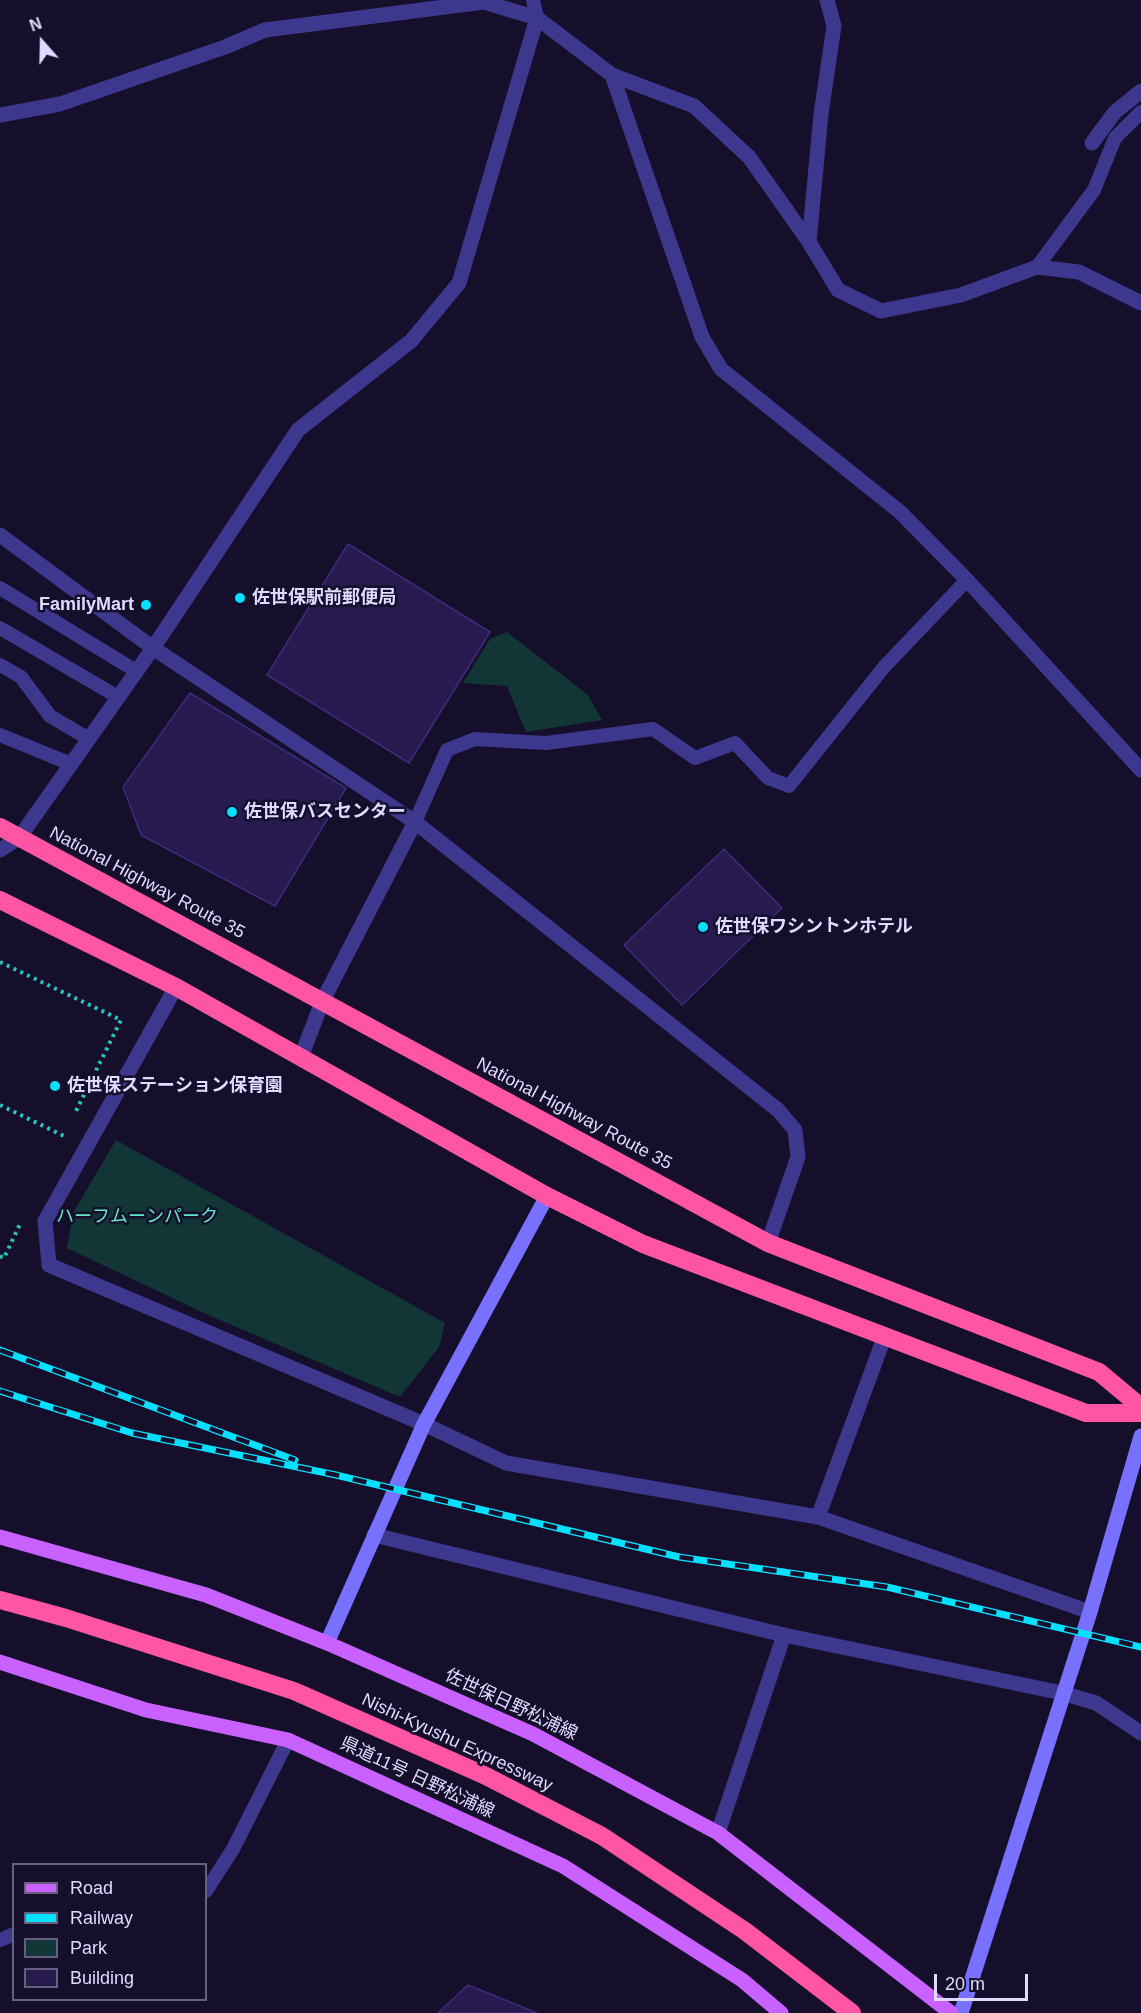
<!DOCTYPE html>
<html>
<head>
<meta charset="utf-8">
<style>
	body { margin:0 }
	#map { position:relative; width:1141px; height:2013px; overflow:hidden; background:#150f2c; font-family:Arial,sans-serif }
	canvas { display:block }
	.legend { position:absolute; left:12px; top:1863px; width:195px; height:138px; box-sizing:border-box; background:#150f2c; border:2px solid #666080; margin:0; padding:8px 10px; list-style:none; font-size:18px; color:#dfdaff }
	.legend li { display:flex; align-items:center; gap:12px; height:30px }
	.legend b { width:30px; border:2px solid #666080 }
	.north { position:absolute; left:12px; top:12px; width:60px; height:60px; -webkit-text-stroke:4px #150f2c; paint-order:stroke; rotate:340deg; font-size:16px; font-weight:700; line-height:24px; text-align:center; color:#dfdaff }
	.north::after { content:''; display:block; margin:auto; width:21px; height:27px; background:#dfdaff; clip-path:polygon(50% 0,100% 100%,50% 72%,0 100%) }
	.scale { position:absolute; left:934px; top:1974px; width:94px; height:27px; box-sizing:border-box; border:3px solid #dfdaff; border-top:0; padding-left:8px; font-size:18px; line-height:21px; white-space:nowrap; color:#dfdaff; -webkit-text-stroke:4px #150f2c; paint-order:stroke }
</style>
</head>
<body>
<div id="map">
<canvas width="1141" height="2013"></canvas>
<ul class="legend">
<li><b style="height:8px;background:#c861ff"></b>Road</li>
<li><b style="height:8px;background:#06e0ff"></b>Railway</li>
<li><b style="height:16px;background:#123636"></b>Park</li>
<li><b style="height:16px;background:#261a4e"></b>Building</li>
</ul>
<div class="north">N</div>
<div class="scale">20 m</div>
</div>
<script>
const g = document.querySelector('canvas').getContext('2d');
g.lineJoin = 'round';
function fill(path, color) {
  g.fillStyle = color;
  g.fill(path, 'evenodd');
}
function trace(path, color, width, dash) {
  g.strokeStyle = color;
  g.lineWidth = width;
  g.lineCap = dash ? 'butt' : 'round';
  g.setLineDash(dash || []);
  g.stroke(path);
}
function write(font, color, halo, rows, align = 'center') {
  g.font = font + ' Arial,"Noto Sans JP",sans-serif';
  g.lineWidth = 5;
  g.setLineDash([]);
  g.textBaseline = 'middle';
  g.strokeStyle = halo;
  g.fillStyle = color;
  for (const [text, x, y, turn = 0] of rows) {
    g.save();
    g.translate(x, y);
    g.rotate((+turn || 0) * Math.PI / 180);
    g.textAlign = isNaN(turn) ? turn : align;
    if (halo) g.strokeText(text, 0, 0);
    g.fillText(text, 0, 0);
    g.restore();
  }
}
fill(new Path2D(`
	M507 632 588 695 602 720 526 732 507 686 463 683 490 639Z
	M116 1140 445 1323 439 1347 400 1397 206 1314 67 1248 73 1213Z`), '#123636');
const building = new Path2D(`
	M348 544 490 632 409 763 267 675Z
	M190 693 346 788 275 906 141 835 123 787Z
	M724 849 782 908 682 1005 624 945Z
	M468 1985 537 2013H438Z`);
fill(building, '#261a4e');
trace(building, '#3d2b7b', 1.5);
trace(new Path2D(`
	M0 962 121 1020 75 1113
	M0 1105 64 1136
	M0 1256 4 1258 20 1224`), '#29c4bf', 4, [3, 4.5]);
trace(new Path2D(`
	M533 0 537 18
	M1037 267 1094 190 1115 138 1141 112
	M0 588 136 671
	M0 628 118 697
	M0 665 21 677 50 716 89 739
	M0 735 71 764
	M415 822 447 750 475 739 546 743 653 729 695 758 735 743 768 778 789 786 884 667 967 580
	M206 1891 233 1849 288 1740
	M0 1940 14 1934`), '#3d388d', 14);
trace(new Path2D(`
	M612 75 702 337 721 369 900 512 967 580 1141 770
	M0 115 60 104 225 47 265 30 484 2 537 18 612 75 694 106 749 157 809 242 838 290 881 311 961 295 1037 267 1079 272 1141 303
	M1092 143 1115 112 1141 91
	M809 242 821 114 834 26 827 0
	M0 535 153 648 415 822 778 1110 795 1130 798 1157 768 1243
	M0 850 19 838 153 648 298 430 411 341 459 283 537 18
	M176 987 45 1221 49 1265 424 1424 506 1463 818 1517 884 1338
	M301 1057 322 1002 415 822
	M818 1517 1090 1612
	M374 1535 784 1635 1062 1693 1096 1703 1141 1733
	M718 1833 784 1635`), '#3d388d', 15);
trace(new Path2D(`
	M327 1643 424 1424 547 1196
	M961 2013 1090 1612 1141 1436`), '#7871ff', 15);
trace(new Path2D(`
	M0 1537 206 1595 327 1643 533 1734 718 1833 951 2013
	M0 1662 146 1710 288 1740 563 1866 742 1980 781 2013`), '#c861ff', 15);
trace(new Path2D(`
	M0 827 768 1243 1099 1372 1141 1407
	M0 900 176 987 547 1196 643 1244 1086 1413H1141
	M0 1600 66 1618 294 1691 486 1776 602 1836 745 1931 852 2013`), '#ff55a2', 18);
const rail = new Path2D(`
	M0 1350 295 1460
	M0 1391 132 1433 336 1475 679 1557 887 1587 1141 1647`);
trace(rail, '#06e0ff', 7);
trace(rail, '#150f2c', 4.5, [14]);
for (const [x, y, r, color] of [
	[240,598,6,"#06e0ff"],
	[146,605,6,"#06e0ff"],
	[232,812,6,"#06e0ff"],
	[703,927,6,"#06e0ff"],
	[55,1086,6,"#06e0ff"]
]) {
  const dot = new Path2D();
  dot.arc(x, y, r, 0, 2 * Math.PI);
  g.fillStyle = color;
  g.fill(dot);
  trace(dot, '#150f2c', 2);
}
write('bold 18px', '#dfdaff', '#150f2c', [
	["佐世保駅前郵便局",252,598],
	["FamilyMart",134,605,"right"],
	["佐世保バスセンター",244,812],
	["佐世保ワシントンホテル",715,927],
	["佐世保ステーション保育園",67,1086]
], 'left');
write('18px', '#dfdaff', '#150f2c', [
	["National Highway Route 35",147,883,28],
	["National Highway Route 35",574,1114,28],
	["佐世保日野松浦線",511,1705,25],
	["Nishi-Kyushu Expressway",457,1743,25],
	["県道11号 日野松浦線",417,1778,25]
]);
write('18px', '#5ee8c9', '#150f2c', [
	["ハーフムーンパーク",137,1217]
]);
</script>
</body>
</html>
